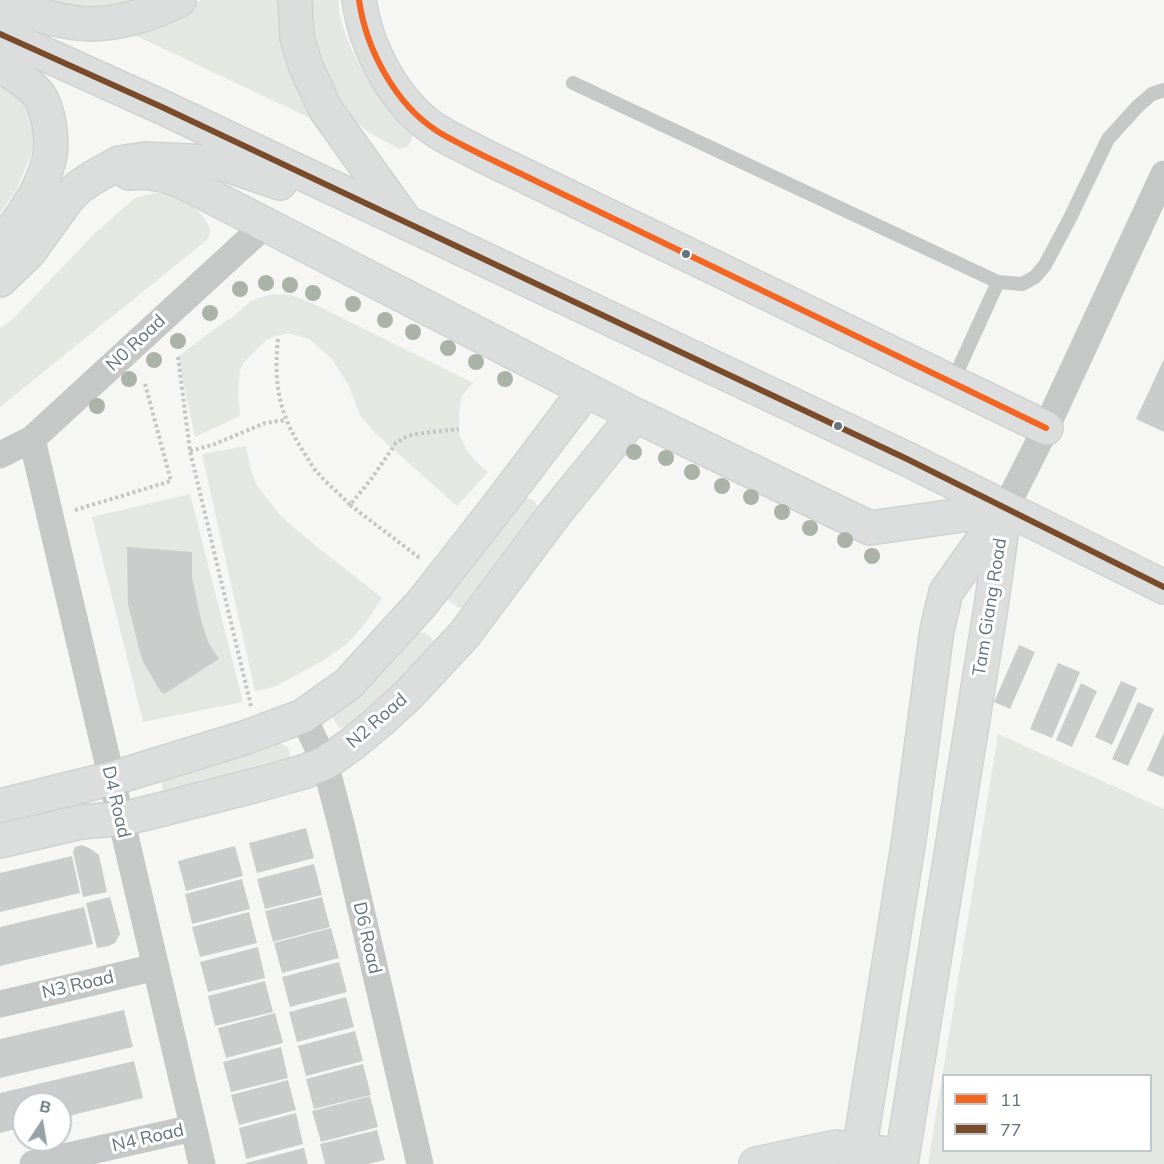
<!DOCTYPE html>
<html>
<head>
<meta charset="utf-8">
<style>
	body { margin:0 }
	#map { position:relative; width:1164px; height:1164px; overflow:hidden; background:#f6f6f5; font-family:Mulish,sans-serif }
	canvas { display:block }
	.legend { position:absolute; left:942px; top:1074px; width:210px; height:78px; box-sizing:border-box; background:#fff; border:2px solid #c1c8cb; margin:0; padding:8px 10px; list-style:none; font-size:18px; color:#64757d }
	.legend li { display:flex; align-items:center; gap:12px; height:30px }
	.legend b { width:30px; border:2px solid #c1c8cb }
	.north { position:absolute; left:12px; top:1092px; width:60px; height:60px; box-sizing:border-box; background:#fff; border:2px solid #c1c8cb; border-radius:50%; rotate:12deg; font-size:16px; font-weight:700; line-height:24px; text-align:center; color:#64757d }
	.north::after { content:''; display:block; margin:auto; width:21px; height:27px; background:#97a2a7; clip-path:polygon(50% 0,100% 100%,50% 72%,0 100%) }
</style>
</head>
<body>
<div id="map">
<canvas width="1164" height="1164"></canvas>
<ul class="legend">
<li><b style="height:8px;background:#f26522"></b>11</li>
<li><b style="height:8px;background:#7a4b2a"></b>77</li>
</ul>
<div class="north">B</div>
</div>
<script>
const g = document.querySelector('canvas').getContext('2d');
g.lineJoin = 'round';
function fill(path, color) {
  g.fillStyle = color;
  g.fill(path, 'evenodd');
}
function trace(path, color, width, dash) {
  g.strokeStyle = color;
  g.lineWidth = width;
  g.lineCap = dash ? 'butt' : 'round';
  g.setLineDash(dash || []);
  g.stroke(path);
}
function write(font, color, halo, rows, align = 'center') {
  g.font = font + ' Mulish,sans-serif';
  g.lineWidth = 6;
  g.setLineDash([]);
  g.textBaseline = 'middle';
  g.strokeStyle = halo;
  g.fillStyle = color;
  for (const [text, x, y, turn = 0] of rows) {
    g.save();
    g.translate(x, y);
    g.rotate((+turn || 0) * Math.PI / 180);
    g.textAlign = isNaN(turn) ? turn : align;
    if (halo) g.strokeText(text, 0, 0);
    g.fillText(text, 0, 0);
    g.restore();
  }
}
fill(new Path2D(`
	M35 0H143L101 11Z
	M201 0H286L315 118 312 119 126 31 182 11Z
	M310 0H338C341 46 379 104 413 135L411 141 407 147 399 149 368 132 342 109 314 49Z
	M0 75 23 94 31 120 35 141 31 155 16 190 0 214Z
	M157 193C181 197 202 207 211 231L207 240 0 407V328L12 320 94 234 135 198 145 195Z
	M273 294 291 295 314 304 473 383 462 396 459 411V434L466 449 474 460 488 472 457 506 374 432 360 415 348 384 332 359 309 339 288 333 267 339 248 358 243 364 240 370 238 396 240 416 195 437 178 357 205 336 235 315 252 300Z
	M246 446 250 466 256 484 280 515 300 533 382 598 366 622 347 644 321 662 274 687 255 691 202 454Z
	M190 494 243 702 143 722 92 517Z
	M523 498C534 497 541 506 537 516L467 602 463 607 459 608 447 599 448 594Z
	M417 632C426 632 430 635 434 642L433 647 397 687 346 728 339 727 331 715Z
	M998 734 1164 809V1164H928ZM944 1076H1150V1150H944Z
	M276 743 282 744 288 748 290 755 289 758 285 761 167 794 163 792 161 780Z`), '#e5e7e3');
fill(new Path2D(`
	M1164 359V432L1136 419Z
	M127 547 192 552V577L201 620 208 642 219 659 164 694 161 692 143 662 139 649 128 604Z
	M1019 645 1035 652 1010 709 994 702Z
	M1058 663 1080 672 1052 738 1030 729Z
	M1121 681 1137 688 1112 745 1095 737Z
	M1081 683 1097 691 1072 747 1056 740Z
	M1138 702 1154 709 1128 766 1112 759Z
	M1164 732V774L1163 777 1147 770Z
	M306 828 314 858 257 873 249 843Z
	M82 845 91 849 99 855 107 892 83 897 73 852 75 847Z
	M235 846 243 876 186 891 178 861Z
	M72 856 80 893 0 912V873Z
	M314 864 322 895 265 909 257 879Z
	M242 879 250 909 192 924 185 894Z
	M110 897 120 934 115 943 109 946 97 948 86 903Z
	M322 897 330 927 273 942 265 911Z
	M84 907 93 944 0 966V927Z
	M249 912 257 943 200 957 192 927Z
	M331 928 339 958 282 973 274 943Z
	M258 947 265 978 208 992 200 962Z
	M339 962 347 992 290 1007 282 977Z
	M265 981 273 1012 215 1026 208 996Z
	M346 997 354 1027 297 1042 289 1012Z
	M124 1010 133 1047 0 1078V1039Z
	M275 1013 283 1043 226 1058 218 1028Z
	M355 1031 363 1061 306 1076 298 1046Z
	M281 1047 288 1078 231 1092 223 1062Z
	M134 1061 143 1098 60 1118V1104H24V1127L0 1133V1093Z
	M363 1064 371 1095 314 1109 306 1079Z
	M288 1080 296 1110 239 1125 231 1095Z
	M370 1096 378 1127 321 1142 312 1111Z
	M296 1113 303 1144 246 1159 239 1128Z
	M377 1130 385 1160 368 1164H325L320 1144Z
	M304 1148 308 1164H246V1163Z`), '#cbcdcd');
const secondary = new Path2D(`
	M359 0C366 49 395 104 437 131 451 140 467 147 482 155L1046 428
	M129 173C149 171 167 174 185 183L635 415 870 528 1005 509
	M0 806 117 777 244 738 303 716 348 684 422 603 495 510 586 390
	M0 841 81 822 126 818 159 810 264 783 303 772 325 763 352 744 381 720 409 694 464 635 556 512 635 415
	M756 1164 836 1147 882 1153
	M857 1164 909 839 937 630 946 592 1005 509
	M901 1164 991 607 1004 514`);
const highway = new Path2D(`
	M295 0 297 38 306 67 326 110 406 222
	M0 4C29 12 60 23 90 24 121 24 153 13 179 0
	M0 34 164 108 907 459 1164 587
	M0 65C12 73 27 81 37 93 44 101 47 113 49 123 51 135 52 149 49 160 42 190 19 222 0 245
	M0 280 29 252 68 198 79 187 94 177 119 163 145 159 211 162 227 165 280 183`);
trace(secondary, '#d1d3d3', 36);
trace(highway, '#d1d2d2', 36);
trace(new Path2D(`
	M278 339C273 386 280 418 307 457 310 462 313 468 317 472 327 484 340 494 350 505L372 478 396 443 407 436 423 433 459 429
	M178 357 190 451 251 706
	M190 451 215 444 265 423 285 420
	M350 505 421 559
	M75 510 171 481 145 384`), '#c4c6c6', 4, [3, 3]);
trace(new Path2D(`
	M573 83 998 282 952 383
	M998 282 1022 284 1035 277 1045 265 1069 220 1108 139 1138 106 1152 94 1164 90`), '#c6c8c8', 14);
trace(new Path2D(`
	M32 439 202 1164
	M0 455 32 439 266 224
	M1005 509 1046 428 1164 174
	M303 716 325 763 342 828 420 1164
	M0 1004 156 967
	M33 1164 193 1128`), '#c6c8c8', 27);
trace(secondary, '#dcdddd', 33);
trace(highway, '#dcdddd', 33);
trace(new Path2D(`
	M359 0C366 49 395 104 437 131 451 140 467 147 482 155L1046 428`), '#f26522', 6);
trace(new Path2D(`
	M0 34 164 108 907 459 1164 587`), '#7a4b2a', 6);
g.fillStyle = '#abb2a7';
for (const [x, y] of [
	[266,283],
	[290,285],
	[240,289],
	[313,293],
	[353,304],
	[210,313],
	[385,320],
	[413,332],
	[178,341],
	[448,348],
	[154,360],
	[476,362],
	[129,379],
	[505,379],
	[97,406],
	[634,452],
	[666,458],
	[692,472],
	[722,486],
	[751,497],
	[782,512],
	[810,528],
	[845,540],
	[872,556]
]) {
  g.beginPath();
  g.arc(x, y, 8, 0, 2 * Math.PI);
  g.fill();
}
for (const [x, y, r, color] of [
	[686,254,5,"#64757d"],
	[838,426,5,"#64757d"]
]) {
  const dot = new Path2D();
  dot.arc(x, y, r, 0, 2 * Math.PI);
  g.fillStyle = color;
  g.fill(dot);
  trace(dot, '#fff', 2);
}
write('18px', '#64757d', '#fff', [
	["N0 Road",136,343,-43],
	["Tam Giang Road",990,607,-81],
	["N2 Road",377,721,-41],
	["D4 Road",116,802,77],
	["D6 Road",367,938,77],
	["N3 Road",78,985,-13],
	["N4 Road",148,1138,-13]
]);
</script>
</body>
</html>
